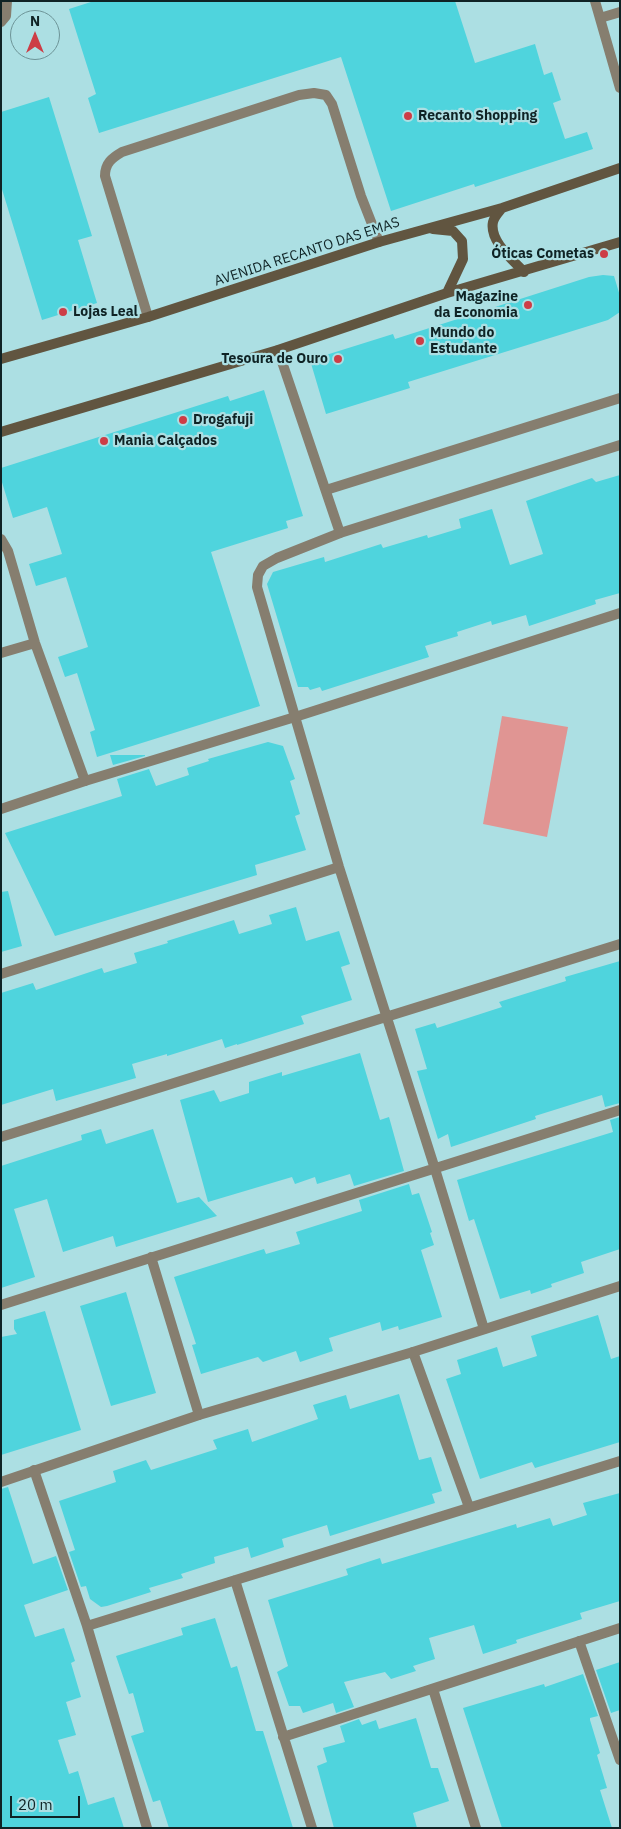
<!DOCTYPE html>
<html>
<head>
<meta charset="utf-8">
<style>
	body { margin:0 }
	#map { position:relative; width:621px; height:1829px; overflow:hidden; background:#acdfe3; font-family:"IBM Plex Sans",sans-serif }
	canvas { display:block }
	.frame { position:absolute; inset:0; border:2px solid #0f2325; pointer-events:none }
	.north { position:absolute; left:10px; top:10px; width:50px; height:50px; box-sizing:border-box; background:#acdfe3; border:1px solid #6d9497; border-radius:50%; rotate:0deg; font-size:14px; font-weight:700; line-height:20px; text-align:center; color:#0f2325 }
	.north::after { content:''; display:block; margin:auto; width:18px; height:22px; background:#cd3d46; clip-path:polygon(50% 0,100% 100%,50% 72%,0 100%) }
	.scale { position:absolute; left:10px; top:1796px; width:70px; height:22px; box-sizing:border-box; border:2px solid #0f2325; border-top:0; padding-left:6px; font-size:15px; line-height:18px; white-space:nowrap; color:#0f2325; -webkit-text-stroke:4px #acdfe3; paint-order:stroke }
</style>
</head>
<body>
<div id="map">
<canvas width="621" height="1829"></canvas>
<div class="frame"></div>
<div class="north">N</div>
<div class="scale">20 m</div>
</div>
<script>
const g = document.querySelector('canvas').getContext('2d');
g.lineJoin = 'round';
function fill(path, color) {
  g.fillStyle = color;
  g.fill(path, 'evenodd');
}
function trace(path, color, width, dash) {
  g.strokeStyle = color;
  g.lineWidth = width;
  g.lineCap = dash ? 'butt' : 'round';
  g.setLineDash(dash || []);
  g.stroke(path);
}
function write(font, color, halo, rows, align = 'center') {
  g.font = font + ' "IBM Plex Sans",sans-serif';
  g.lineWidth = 4.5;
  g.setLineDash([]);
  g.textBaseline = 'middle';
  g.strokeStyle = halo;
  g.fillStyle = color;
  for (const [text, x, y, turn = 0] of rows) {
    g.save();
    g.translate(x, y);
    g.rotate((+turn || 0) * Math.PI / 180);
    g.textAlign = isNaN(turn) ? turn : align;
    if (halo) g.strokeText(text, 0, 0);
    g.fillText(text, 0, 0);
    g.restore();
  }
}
fill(new Path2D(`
	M502 716 568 727 547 837 483 824Z`), '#e09593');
fill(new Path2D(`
	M94 1H455L475 63 535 44 544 75 552 72 561 100 553 103 565 139 587 132 593 149 475 187 474 184 391 211 341 57 99 133 88 98 96 94 69 9Z
	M49 97 92 236 78 240 97 303 42 320 1 186V112Z
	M603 275 614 276 620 296V312L608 320 408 382 410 388 326 414 310 360 393 334 395 339 589 277Z
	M264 390 303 516 286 521 288 528 211 552 260 706 97 757 90 732 95 730 77 673 65 677 58 657 88 647 66 577 36 586 29 564 62 554 47 507 13 518 1 479V468L228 396 230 401Z
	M620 475V593L595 600 596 604 529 626 526 615 492 625 491 621 457 632 458 636 425 646 429 657 322 691 320 687 310 690 308 687H298L267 584 273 572 324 557 325 562 381 544 383 548 427 535 428 538 461 528 459 519 492 509 510 565 543 554 526 501 592 478 596 482Z
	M268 742 283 746 288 760 295 779 290 781 300 814 295 816 306 850 255 865 257 875 55 936 5 833 122 796 117 779 149 769 156 786 189 775 187 768 209 761 208 759Z
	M110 755H145V756L113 765Z
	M8 891 22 946 1 952V892Z
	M296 907 306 941 339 931 350 964 341 967 352 1000 301 1016 304 1024 237 1045V1044L225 1048 222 1039 167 1056V1054L132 1064 136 1078 56 1101 53 1089 1 1105V993L33 983 36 990 102 968 104 973 137 963 134 953 168 943 167 941 234 920 239 934 272 924 269 915Z
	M620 961V1103L605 1107 602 1095 535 1116 536 1119 451 1147 448 1134 438 1139 417 1071 427 1069 415 1029 435 1023 437 1028 468 1018 502 1007 499 1002 566 981 565 977Z
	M360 1053 380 1120 389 1117 404 1171 354 1186 350 1174 317 1184 315 1177 295 1184 292 1177 208 1202 180 1100 214 1090 220 1102 249 1093V1082L282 1072V1076Z
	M620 1117V1249L581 1262 584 1273 551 1284 552 1287 531 1294 530 1290 500 1299 474 1219 469 1221 457 1180 613 1132 610 1120Z
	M101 1129 106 1144 153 1129 177 1203 199 1197 217 1216 116 1247 113 1236 63 1252 47 1199 14 1209 35 1277 1 1288V1166L82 1140 81 1135Z
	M409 1184 412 1195 419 1193 432 1232 430 1233 434 1245 421 1250 442 1317 399 1330 398 1326 382 1331 380 1322 329 1338 333 1351 300 1362 296 1351 263 1362 258 1357 201 1374 192 1345 196 1344 174 1277 264 1249 266 1254 300 1244 296 1232 362 1211 359 1200Z
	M126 1292 156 1393 111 1406 80 1306Z
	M45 1311 81 1430 1 1455V1337L17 1334 14 1329V1320Z
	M598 1315 611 1359 620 1356V1442L535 1468 532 1462 480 1479 446 1379 461 1374 457 1360 497 1347 503 1367 537 1356 531 1336Z
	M399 1394 419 1460 431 1457 442 1491 432 1494 435 1503 330 1536 327 1525 282 1539 284 1547 251 1558 248 1547 214 1557 215 1563 181 1574 183 1578 149 1588 151 1592 107 1606 101 1607 90 1599 86 1586 81 1587 69 1552 75 1550 59 1501 116 1482 113 1471 146 1460 151 1470 217 1449 213 1440 248 1429 252 1442 318 1419 313 1405 346 1395 350 1409Z
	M8 1487 33 1564 56 1556 68 1590 24 1605 35 1637 64 1628 75 1661 71 1663 81 1697 66 1702 76 1735 58 1740 69 1774 78 1771 88 1805 114 1797 124 1828H1V1489Z
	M620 1493V1601L580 1613 582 1619 516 1640 517 1643 483 1654 474 1625 429 1638 435 1659 413 1666 416 1671 391 1679 385 1672 344 1682 354 1707 336 1713 333 1703 303 1713 300 1706H289L277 1672 288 1666 268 1600 348 1575 346 1569 380 1558 382 1564 516 1524 517 1528 550 1518 553 1526 587 1515 583 1503Z
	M215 1618 231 1668 237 1666 256 1731H263L293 1828H169L160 1800 153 1802 131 1736 144 1732 133 1693 129 1694 116 1656 183 1635 181 1628Z
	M620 1662V1710L611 1713 596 1670Z
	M583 1674 598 1716 590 1718V1720L600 1753 597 1755 607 1788 600 1790 612 1828H502L463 1708 544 1684 545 1687Z
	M416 1718 431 1768H438L449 1801 413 1813 417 1828H334L317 1766 327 1762 323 1748 345 1742 340 1726 359 1719 362 1725 376 1720 379 1729Z`), '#4fd4dd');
trace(new Path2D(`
	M148 317 105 176C105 163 112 158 122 152L299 95 314 93 326 95 332 104 361 196 379 242
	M278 350 340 533
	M326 490 620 398
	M1 539 8 551 35 643 85 781
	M1 653 35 643`), '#867e6f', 10);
trace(new Path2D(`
	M595 1 620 88
	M600 18 620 12
	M1 22 6 16 7 1
	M1 809 85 781 295 717 620 613
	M1 974 339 867
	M1 1137 620 944
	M151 1257 199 1415
	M1 1305 620 1110
	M484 1329 435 1169 339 867 257 587 258 575 263 566 277 558 340 533 620 445
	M413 1352 469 1507
	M34 1470 87 1626 147 1828
	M235 1580 312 1828
	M87 1626 620 1461
	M579 1641 620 1760
	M433 1689 476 1828
	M283 1737 620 1628`), '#867e6f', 10);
trace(new Path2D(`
	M1 1482 199 1415 413 1352 620 1286`), '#867e6f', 10);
trace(new Path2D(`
	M502 208C499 212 494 217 493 222 489 241 513 260 524 272
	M433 229 453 231 462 241 463 259 447 293
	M1 359 148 317 379 242 502 208 620 168
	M1 432 278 350 447 293 620 242`), '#615540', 10);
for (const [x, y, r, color] of [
	[408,116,5,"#cd3d46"],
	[604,254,5,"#cd3d46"],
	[528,305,5,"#cd3d46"],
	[63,312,5,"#cd3d46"],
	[420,341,5,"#cd3d46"],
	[338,359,5,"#cd3d46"],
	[183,420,5,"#cd3d46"],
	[104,441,5,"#cd3d46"]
]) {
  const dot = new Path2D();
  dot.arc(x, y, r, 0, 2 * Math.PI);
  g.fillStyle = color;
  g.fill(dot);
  trace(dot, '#acdfe3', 2);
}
write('bold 14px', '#0f2325', '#acdfe3', [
	["Recanto Shopping",418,116],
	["Óticas Cometas",594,254,"right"],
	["Magazine",518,297,"right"],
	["da Economia",518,313,"right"],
	["Lojas Leal",73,312],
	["Mundo do",430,333],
	["Estudante",430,349],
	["Tesoura de Ouro",328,359,"right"],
	["Drogafuji",193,420],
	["Mania Calçados",114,441]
], 'left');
write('14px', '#0f2325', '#acdfe3', [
	["AVENIDA RECANTO DAS EMAS",307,252,-18]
]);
</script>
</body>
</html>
